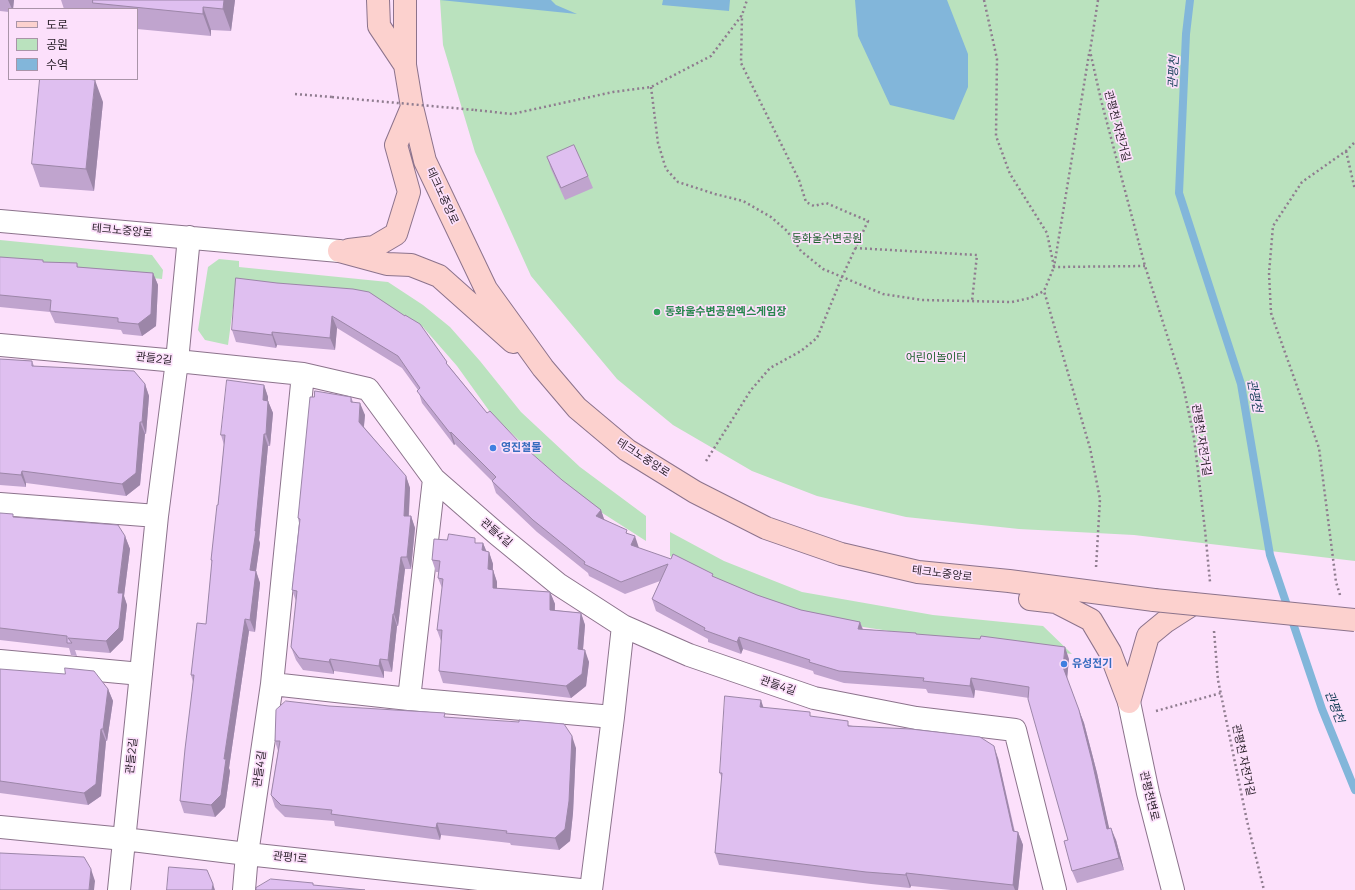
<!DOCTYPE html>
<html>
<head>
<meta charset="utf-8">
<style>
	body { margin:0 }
	#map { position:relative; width:1355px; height:890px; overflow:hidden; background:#fce0fb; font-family:Manrope,"Noto Sans KR",sans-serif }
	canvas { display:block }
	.legend { position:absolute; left:8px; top:8px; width:130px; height:72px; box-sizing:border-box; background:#fce0fb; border:1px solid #a994a8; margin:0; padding:5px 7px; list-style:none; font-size:12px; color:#2c222c }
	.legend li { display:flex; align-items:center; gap:8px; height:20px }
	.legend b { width:20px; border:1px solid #a994a8 }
</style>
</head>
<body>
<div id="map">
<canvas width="1355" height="890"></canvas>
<ul class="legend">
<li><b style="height:5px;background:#fcd1ce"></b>도로</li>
<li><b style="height:11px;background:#bae2be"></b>공원</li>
<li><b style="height:11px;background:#82b6da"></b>수역</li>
</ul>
</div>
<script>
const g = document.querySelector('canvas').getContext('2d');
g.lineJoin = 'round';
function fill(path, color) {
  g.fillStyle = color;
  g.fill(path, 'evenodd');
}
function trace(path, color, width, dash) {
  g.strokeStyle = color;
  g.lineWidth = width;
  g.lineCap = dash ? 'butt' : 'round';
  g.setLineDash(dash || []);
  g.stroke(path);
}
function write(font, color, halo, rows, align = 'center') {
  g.font = font + ' Manrope,"Noto Sans KR",sans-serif';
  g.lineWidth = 3.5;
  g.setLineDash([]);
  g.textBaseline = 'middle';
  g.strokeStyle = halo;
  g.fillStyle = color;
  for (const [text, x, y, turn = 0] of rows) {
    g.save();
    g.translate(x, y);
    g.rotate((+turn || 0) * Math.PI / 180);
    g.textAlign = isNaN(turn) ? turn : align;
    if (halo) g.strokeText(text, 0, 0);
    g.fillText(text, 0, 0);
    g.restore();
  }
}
fill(new Path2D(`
	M440 0H1355V561L1134 535 1019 529 906 517 817 496 752 471 673 425 617 379 531 276 475 152 443 45Z
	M0 240 152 255 163 270 162 279 0 262Z
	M219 259 239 261V267L388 282 423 305 450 327 480 361 521 412 580 467 646 516V541L593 507 534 455 490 412 457 366 423 327 375 300 236 285 228 345 205 340 198 330 208 267Z
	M670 532 724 561 802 592 933 615 1043 626 1072 654 915 635 812 619 750 596 670 556Z`), '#bae2be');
fill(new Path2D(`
	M440 0H551L556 5 577 14Z
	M663 0H730L729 11 662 5Z
	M855 0H947L968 54V87L954 120 890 105 858 36Z`), '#82b6da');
trace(new Path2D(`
	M1190 0 1186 34 1179 193 1241 384 1270 555 1322 709 1355 790`), '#82b6da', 8);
const minor = new Path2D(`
	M0 221 339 251
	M0 345 177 361 303 374 368 389 434 479 497 534 558 584 623 626 689 655 814 698 916 718 1015 730 1055 890
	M0 504 157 516
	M0 661 141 674
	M272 684 409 699 613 717
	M409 699 434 479
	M1129 702 1148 793 1173 890
	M0 827 124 839 247 854 580 890
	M119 890 157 516 177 361 189 237
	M244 890 247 854 272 684 303 374
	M591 890 613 717 623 626`);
const secondary = new Path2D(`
	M378 0 379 26 405 65
	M405 0V65L412 107 425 161 486 289 543 368 577 408 627 450 695 492 766 528 841 554 918 572 1009 581 1154 600
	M349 250 374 247 396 234 409 192 396 145 412 107
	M339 251 387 264 411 265 439 276 513 342
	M1030 599 1056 602 1091 620 1110 652 1129 702
	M1129 702 1148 636 1165 622 1193 604`);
trace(minor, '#8c738c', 24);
trace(secondary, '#8c738c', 24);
trace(new Path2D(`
	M984 0 997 59 996 136 1010 174 1047 233 1054 267 1044 291 1090 448 1100 499 1096 568
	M1098 0 1090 51 1101 100 1145 266 1183 385 1194 438 1205 530 1210 582
	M1089 54 1054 267 1145 266
	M651 87 658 143 666 169 678 182 715 194 743 201 771 217 787 231 801 251 823 269 883 294 922 300 1012 302 1030 298 1044 291
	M295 94 332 97
	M475 110 512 114 613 92 651 87 711 56 742 15 747 0
	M1346 151 1355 190
	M855 248 977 255 972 301
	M706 461 751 390 770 368 801 351 817 338 842 277 868 221 826 203 814 206 806 202 799 180 741 63 742 15
	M1340 595 1336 582 1319 448 1271 313 1269 273 1273 226 1302 182 1346 151 1355 142
	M1214 631 1218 680 1247 821 1264 890
	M1156 711 1221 693`), '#8f7c8f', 2.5, [2, 3]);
trace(minor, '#fff', 22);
trace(secondary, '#fcd1ce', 22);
const secondaryBridge = new Path2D(`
	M1154 600 1355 620`);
trace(secondaryBridge, '#8c738c', 24, []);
trace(new Path2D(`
	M332 97 475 110`), '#8f7c8f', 2.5, [2, 3]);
trace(secondaryBridge, '#fcd1ce', 22);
fill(new Path2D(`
	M0 0H14L13 9H9V12L0 11Z
	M61 0H235L231 31 211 30V36L137 29V9H64Z
	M103 102 94 191 40 187 32 164Z
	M547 157 588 176 593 188 565 200 551 169Z
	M0 257 44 262 77 263 78 267 153 273 158 285 156 326 142 336 123 334 121 330 55 323 50 312 0 307Z
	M277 283 449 366 487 413 521 444 562 480 601 510 604 519 629 534 639 548 714 577 757 595 801 610 860 622 863 629 917 634 1069 659 1067 679 1084 723 1097 773 1109 829 1116 840 1124 870 1077 883 1072 871 1068 840 1029 698 975 690 974 698 928 693 926 689 844 683 814 674 813 671 743 649 741 654 708 642V639L656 611 652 599 660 581 625 594 589 576 588 573 537 532 496 493 492 481 455 444 454 445 422 403 418 390 402 368 337 328 335 350 277 345 276 348 236 342 232 330Z
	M0 359 32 361 34 366 145 384 149 396 146 434H145L140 485 126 496 26 483V487L0 485Z
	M264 385 268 397V401L273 413 270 446H268L259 540 260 543 256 571 260 583 255 632 249 631 229 768 230 771 225 807 215 817 184 813 180 801 193 682 191 675 206 624 212 562 211 560 218 505 224 445 221 435Z
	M351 397 353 402 365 415 364 427 406 476 410 488 409 516H411L415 528 411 569H405L398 626H397L392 672 384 671V678L334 671V674L303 670 296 660 291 647 296 601 292 590 299 523 298 518Z
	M0 513 15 517 125 536 130 549 124 596 127 605 123 640 110 653 75 650 77 656 71 655 69 648 0 640Z
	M477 543H483L486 551 489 552 493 564V570L497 582V588L550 592 555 604V610L581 613 585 625 583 650 589 662 586 686 571 698 443 683 439 671 441 641 437 630 442 588 438 578 439 572H436L432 560Z
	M0 669 108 689 113 701 107 741H106L101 796 88 805 0 793Z
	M329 706 446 717 576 748 573 813 570 841 559 850 511 845 510 843 441 835 440 840 335 826 334 821 285 817 275 807 271 795 278 751 275 741Z
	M764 707 812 717 998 758 1015 832H1018L1023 845 1018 890H951L911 886 910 888 871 884 719 865 715 853 722 779 720 773Z`), '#c0a4ce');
fill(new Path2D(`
	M8 0H14L13 9H12Z
	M224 0H235L231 31 223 9Z
	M203 7 211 30V36L203 14Z
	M95 80 103 102 94 191 86 169Z
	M153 273 158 285 156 326 142 336 138 324Z
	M332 316 337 328 335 350 330 338Z
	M272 332 277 345 276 348 272 335Z
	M145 384 149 396 146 434 142 422Z
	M264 385 268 397 267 412 263 400Z
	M268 401 273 413 270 446 266 434Z
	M360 403 365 415 363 434 359 422Z
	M140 422 145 434 140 485 126 496 122 484Z
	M451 432 455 444 454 445 450 433Z
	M264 434 268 446 259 540 260 543 256 571 260 583 255 632 250 620V570L255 531Z
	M22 471 26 483V487L21 475Z
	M406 476 410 488 408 528 404 516Z
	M601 510 605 522 596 516Z
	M411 516 415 528 411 569 407 557Z
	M125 536 130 549 124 596 127 605 123 640 110 653 106 641 118 593Z
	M635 536 639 548 631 545Z
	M483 543 488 555 482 550Z
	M489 552 493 564 492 581 488 569Z
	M401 557 405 569 398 626 394 614Z
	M493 570 497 582V600L493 588Z
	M550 592 555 604 554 622 550 610Z
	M581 613 585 625 582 661 578 649Z
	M393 614 397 626 392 672 388 660Z
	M245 619 249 631 229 768 230 771 225 807 215 817 211 805 224 759Z
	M860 622 864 634 858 629Z
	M739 637 743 649 741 654 737 642Z
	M1065 647 1069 659 1067 679 1063 667Z
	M585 650 589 662 586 686 571 698 566 686Z
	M330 659 334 671V674L329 662Z
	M380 659 384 671V678L379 666Z
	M971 678 975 690 974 698 970 686Z
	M108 689 113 701 107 741 103 729Z
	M761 700 765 712 760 707Z
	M1079 710 1084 723 1097 773 1112 841 1107 829Z
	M101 729 106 741 101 796 88 805 84 793Z
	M572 736 576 748 573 813 570 841 559 850 555 838Z
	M994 746 998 758 1017 844 1018 832 1023 845 1018 890H1015L1013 885V831Z
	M437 823 441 835 440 840 436 828Z
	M1111 828 1116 840 1124 870 1119 858Z
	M91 869 95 881 94 890H89Z
	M906 873 911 886 910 888 906 875Z
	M213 884 215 890H212Z`), '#9c86a8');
const building = new Path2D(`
	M93 0H224L223 9 203 7V14L93 3Z
	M40 79H87L95 80 86 169 32 164Z
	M574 145 588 176 561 188 547 157Z
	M0 257 43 260V262L77 263V267L153 273 151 314 138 324 118 322V318L50 311 51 300 0 295Z
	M236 278 277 283 353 289 369 292 405 316V315L420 324 447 362 446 363 487 413 490 411 521 444 562 480 601 510 596 516 627 530 626 533 635 536 631 545 671 559 673 554 713 574 712 576 757 595 801 610 860 622 858 629 916 633V634L980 639 981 636 1065 647 1063 667 1079 710 1092 761 1107 829 1111 828 1119 858 1072 871 1064 841 1068 840 1028 699 1029 687 971 678 970 686 923 681 924 678 839 671 809 662 810 660 739 637 737 642 704 630 705 628 652 599 668 564 621 582 584 564 585 562 533 520 492 481 496 477 451 432 450 433 417 391 420 388 398 356 332 316 330 338 272 332V335L232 330Z
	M0 359 32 361V366L134 371 145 384 142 422H140L136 473 122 484 22 471 21 475 0 473Z
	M227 380 264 385 263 400 268 401 266 434H264L255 531H256L250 570 256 571 250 620 245 619 224 759H226L221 795 211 805 180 801 185 749 194 675H191L197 623 206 624 212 560H211L217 505H218L225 435H221Z
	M315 391 351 397V402L360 403 359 422 406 476 404 516H411L407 557H401L394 614H393L388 660 380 659 379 666 330 659 329 662 299 658 291 647 297 591 292 590 300 519 298 518 310 397H314Z
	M0 513 13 514V517L118 525 125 536 118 593H123L119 628 106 641 68 638 72 643H67V636L0 628Z
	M449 534 475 538V543H483L482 550 489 552 488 569 493 570V588L550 592V610L581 613 578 649 585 650 582 674 566 686 439 671 442 630H437L443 579 438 578 440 561 432 560 434 539 447 540Z
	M65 668 94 671 108 689 103 729H101L96 784 84 793 0 781V669L65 674Z
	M725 696 761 700 760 707 810 712V716L848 721V726L911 729 980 737 994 746 1013 831 1018 832 1013 885 906 873V875L866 872 715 853 722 773H720Z
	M286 701 329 706 445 713 444 717 519 722V720L564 724 572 736 569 801 565 829 555 838 506 833 507 831 437 823 436 828 331 814 332 810 281 805 271 795 280 741H275L276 710Z
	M0 853 84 857 91 869 89 890H0Z
	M169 867 207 870 213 884 212 890H167Z
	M271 879 313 883V885L365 890H256V888Z`);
fill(building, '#dfbff0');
trace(building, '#9c86a8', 1);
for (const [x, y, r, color] of [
	[657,312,4,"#2e9e5b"],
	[493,448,4,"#3f7fe0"],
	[1064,664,4,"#3f7fe0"]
]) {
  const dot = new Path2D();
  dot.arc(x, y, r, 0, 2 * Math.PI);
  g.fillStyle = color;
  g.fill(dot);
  trace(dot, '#fce0fb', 1.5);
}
write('11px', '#2c222c', '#fce0fb', [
	["관평천 자전거길",1117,126,75],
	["테크노중앙로",442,196,65],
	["테크노중앙로",122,231,5],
	["관들2길",154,359,7],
	["관평천 자전거길",1201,440,81],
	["테크노중앙로",643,458,33],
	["관들4길",496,533,40],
	["테크노중앙로",942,574,7],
	["관들4길",778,686,19],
	["관들2길",132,756,-84],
	["관평천 자전거길",1243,760,78],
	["관들4길",260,769,-82],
	["관평천변로",1149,796,77],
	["관평1로",290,858,6]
]);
write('11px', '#1f612e', '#fce0fb', [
	["동화울수변공원",827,239],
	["어린이놀이터",936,358]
]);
write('bold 11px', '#27864d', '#fce0fb', [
	["동화울수변공원엑스게임장",665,312]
], 'left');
write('bold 11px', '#366cbe', '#fce0fb', [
	["영진철물",501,448],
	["유성전기",1072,664]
], 'left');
write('italic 12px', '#174059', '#fce0fb', [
	["관평천",1174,72,-87],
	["관평천",1254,396,79],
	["관평천",1334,707,69]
]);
</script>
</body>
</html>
